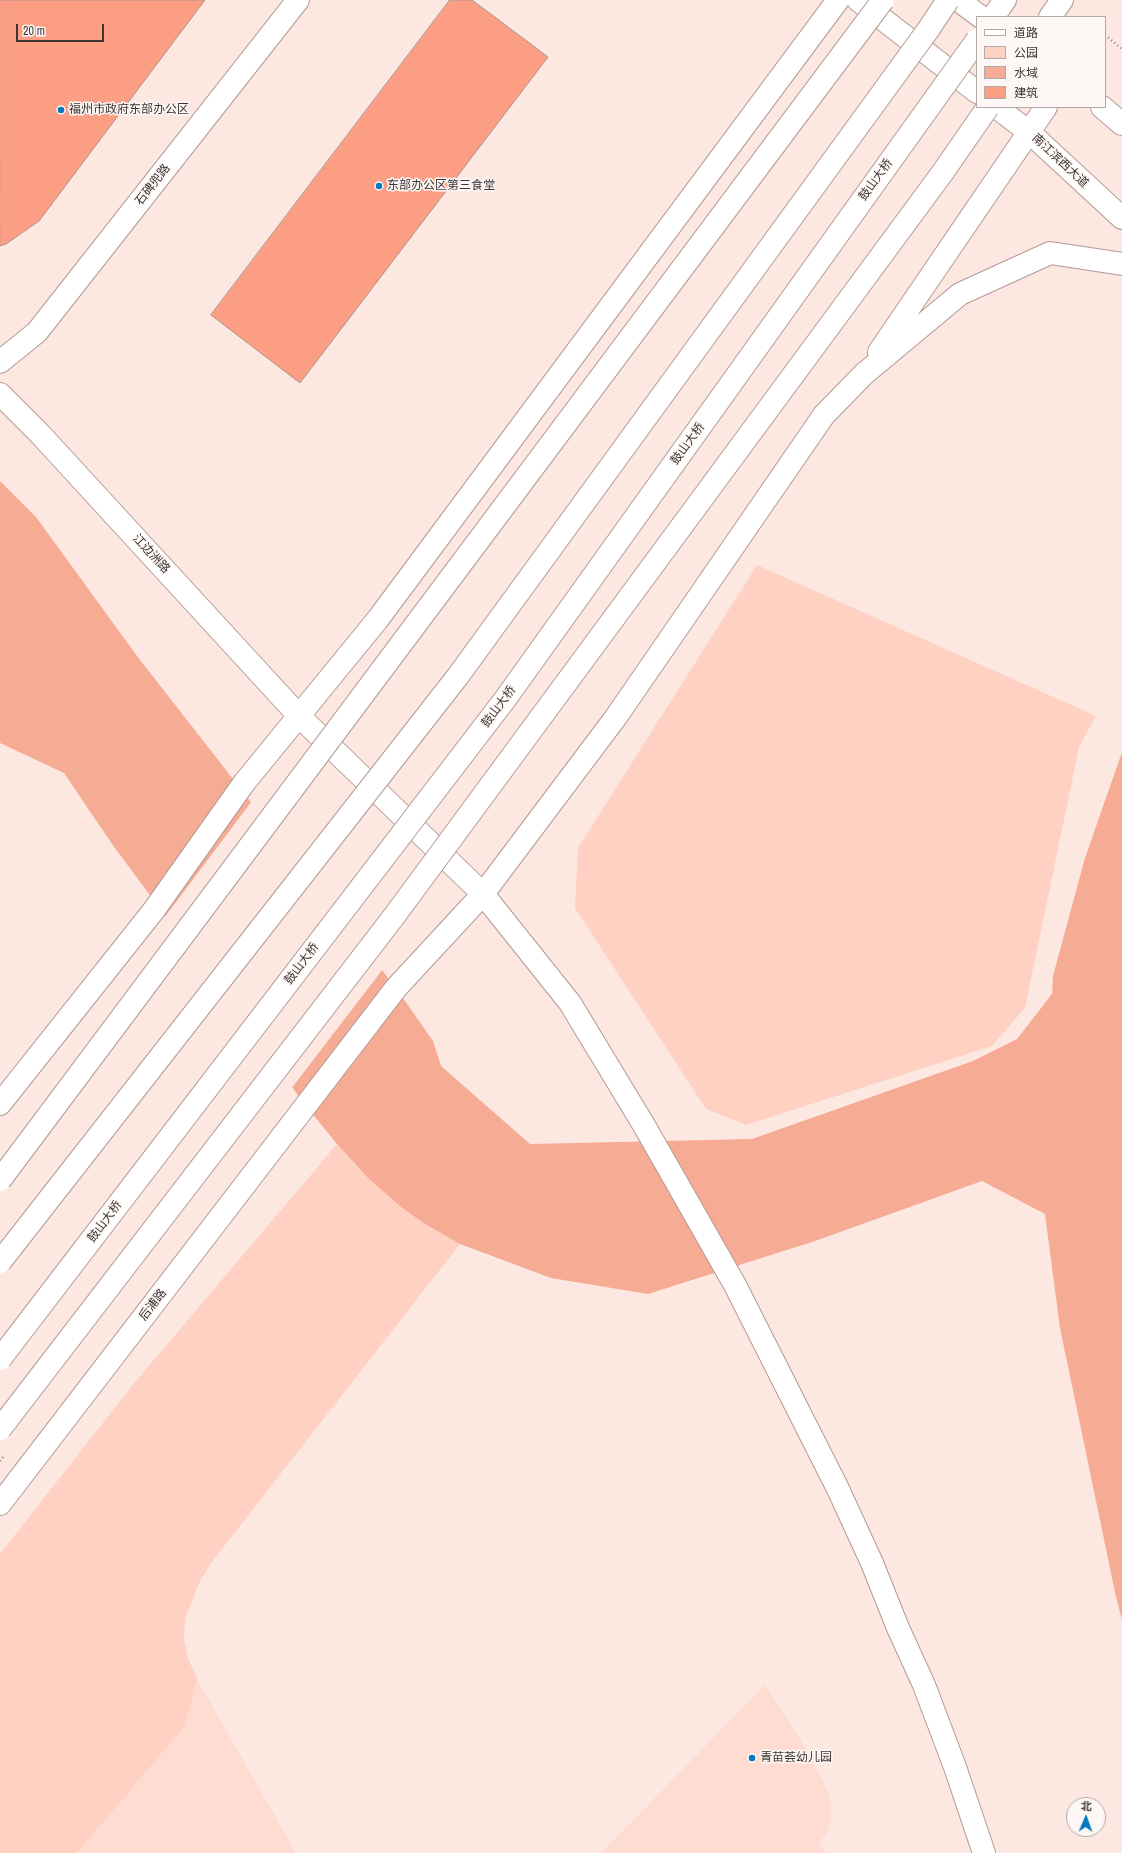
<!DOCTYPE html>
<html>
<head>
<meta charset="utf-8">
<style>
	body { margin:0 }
	#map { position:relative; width:1122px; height:1853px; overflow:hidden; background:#fce7e1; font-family:"Archivo Narrow","Noto Sans SC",sans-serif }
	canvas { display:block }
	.legend { position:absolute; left:976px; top:16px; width:130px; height:92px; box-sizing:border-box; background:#fdf8f6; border:1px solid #b1aaa7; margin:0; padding:5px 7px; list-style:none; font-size:12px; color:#3e3431 }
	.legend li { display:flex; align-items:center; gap:8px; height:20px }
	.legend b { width:20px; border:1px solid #b1aaa7 }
	.north { position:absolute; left:1066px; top:1797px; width:40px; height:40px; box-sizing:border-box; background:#fdf8f6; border:1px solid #b1aaa7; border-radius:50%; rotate:2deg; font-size:11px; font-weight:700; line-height:16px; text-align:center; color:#3e3431 }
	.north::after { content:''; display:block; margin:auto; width:14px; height:18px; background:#0278c1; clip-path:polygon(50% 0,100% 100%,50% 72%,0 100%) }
	.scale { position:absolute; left:16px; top:24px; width:88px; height:18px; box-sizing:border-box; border:2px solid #3e3431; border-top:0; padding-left:5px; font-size:12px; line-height:14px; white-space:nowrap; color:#3e3431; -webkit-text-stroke:3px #fdf8f6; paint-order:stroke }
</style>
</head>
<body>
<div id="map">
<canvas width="1122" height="1853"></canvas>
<ul class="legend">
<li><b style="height:5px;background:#fff"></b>道路</li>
<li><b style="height:11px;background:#ffd1c3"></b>公园</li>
<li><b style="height:11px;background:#f6ab95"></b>水域</li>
<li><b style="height:11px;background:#fb9e83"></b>建筑</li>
</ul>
<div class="north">北</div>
<div class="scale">20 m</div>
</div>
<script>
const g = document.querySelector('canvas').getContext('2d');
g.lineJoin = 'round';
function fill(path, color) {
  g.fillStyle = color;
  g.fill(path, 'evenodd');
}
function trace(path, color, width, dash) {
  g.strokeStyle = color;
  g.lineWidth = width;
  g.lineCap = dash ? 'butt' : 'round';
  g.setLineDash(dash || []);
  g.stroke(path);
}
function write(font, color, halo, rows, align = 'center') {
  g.font = font + ' "Archivo Narrow","Noto Sans SC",sans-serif';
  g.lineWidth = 3;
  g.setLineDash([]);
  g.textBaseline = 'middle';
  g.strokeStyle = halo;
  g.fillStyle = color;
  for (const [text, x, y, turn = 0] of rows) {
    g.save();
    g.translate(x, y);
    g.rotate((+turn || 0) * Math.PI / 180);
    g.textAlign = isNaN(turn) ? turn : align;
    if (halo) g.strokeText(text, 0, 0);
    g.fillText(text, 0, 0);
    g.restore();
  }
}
fill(new Path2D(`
	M197 1679 296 1853H77L185 1726Z
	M765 1685 800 1739 821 1777 829 1796 831 1809 830 1823 826 1834 818 1843 826 1853H601Z`), '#ffdcd2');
fill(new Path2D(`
	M757 565 1096 716 1079 747 1025 1008 992 1046 746 1125 706 1109 575 908 578 848Z
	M337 1144 369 1179 425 1224 460 1244 211 1563 200 1581 185 1618 184 1640 188 1658 197 1679 185 1726 77 1853H0V1554L131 1387Z`), '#ffd1c3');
fill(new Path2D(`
	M0 481 36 517 137 656 396 988 433 1041 441 1066 530 1144 752 1139 973 1061 1017 1039 1052 994 1053 976 1085 858 1122 752V1620L1116 1597 1060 1328 1045 1214 982 1181 815 1241 648 1294 551 1278 460 1244 425 1224 400 1206 369 1179 337 1144 306 1106 112 844 64 773 0 743Z`), '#f6ab95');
fill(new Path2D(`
	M252 801 383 969 291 1089 164 918Z`), '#fce7e1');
const building = new Path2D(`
	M0 0H205L39 221 6 244 0 246Z
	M450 0H472L548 57 300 383 211 315Z`);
fill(building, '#fb9e83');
trace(building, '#ab938c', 1);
const secondary = new Path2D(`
	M858 0 977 92
	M958 0 981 17
	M996 107 1029 132 1122 218
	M1102 107 1122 124
	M879 352 1046 107
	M0 362 37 332 298 0
	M0 394 40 434 299 716 483 894 570 1003 645 1127 735 1285 838 1489 872 1563 898 1628 924 1685 955 1767 984 1853
	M0 1104 154 910 244 783 378 619 838 0
	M0 1504 396 988 483 894 616 717 824 415 864 374 960 294 1050 253 1122 264`);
const highway = new Path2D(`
	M993 17 1005 0
	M1050 17 1062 0`);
trace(secondary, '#b39a93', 24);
trace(highway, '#b39a93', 24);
trace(new Path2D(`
	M1105 35 1122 49`), '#978884', 2.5, [1, 3]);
trace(secondary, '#fff', 22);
trace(highway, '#fff', 22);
const highwayBridge = new Path2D(`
	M0 1180 883 0
	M0 1262 458 676 928 30 948 0
	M0 1359 506 698 977 40
	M0 1429 395 915 943 172 988 107`);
trace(highwayBridge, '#b39a93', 24, []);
trace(new Path2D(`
	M0 1461 5 1455`), '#978884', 2.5, [1, 3]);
trace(highwayBridge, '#fff', 22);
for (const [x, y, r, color] of [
	[61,110,4,"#0278c1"],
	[379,186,4,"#0278c1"],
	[752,1758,4,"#0278c1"]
]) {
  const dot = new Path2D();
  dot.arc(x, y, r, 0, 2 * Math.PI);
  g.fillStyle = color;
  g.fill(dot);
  trace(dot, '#fdf8f6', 1.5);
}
write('12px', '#3e3431', '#fdf8f6', [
	["福州市政府东部办公区",69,110],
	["东部办公区第三食堂",387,186],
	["青苗荟幼儿园",760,1758]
], 'left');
write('12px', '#3e3431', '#fdf8f6', [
	["南江滨西大道",1060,161,43],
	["鼓山大桥",876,180,-54],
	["石碑兜路",153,185,-52],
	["鼓山大桥",688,444,-54],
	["江边洲路",151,554,47],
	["鼓山大桥",499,707,-53],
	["鼓山大桥",302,964,-53],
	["鼓山大桥",105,1222,-53],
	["后浦路",153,1305,-52]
]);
</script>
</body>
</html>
